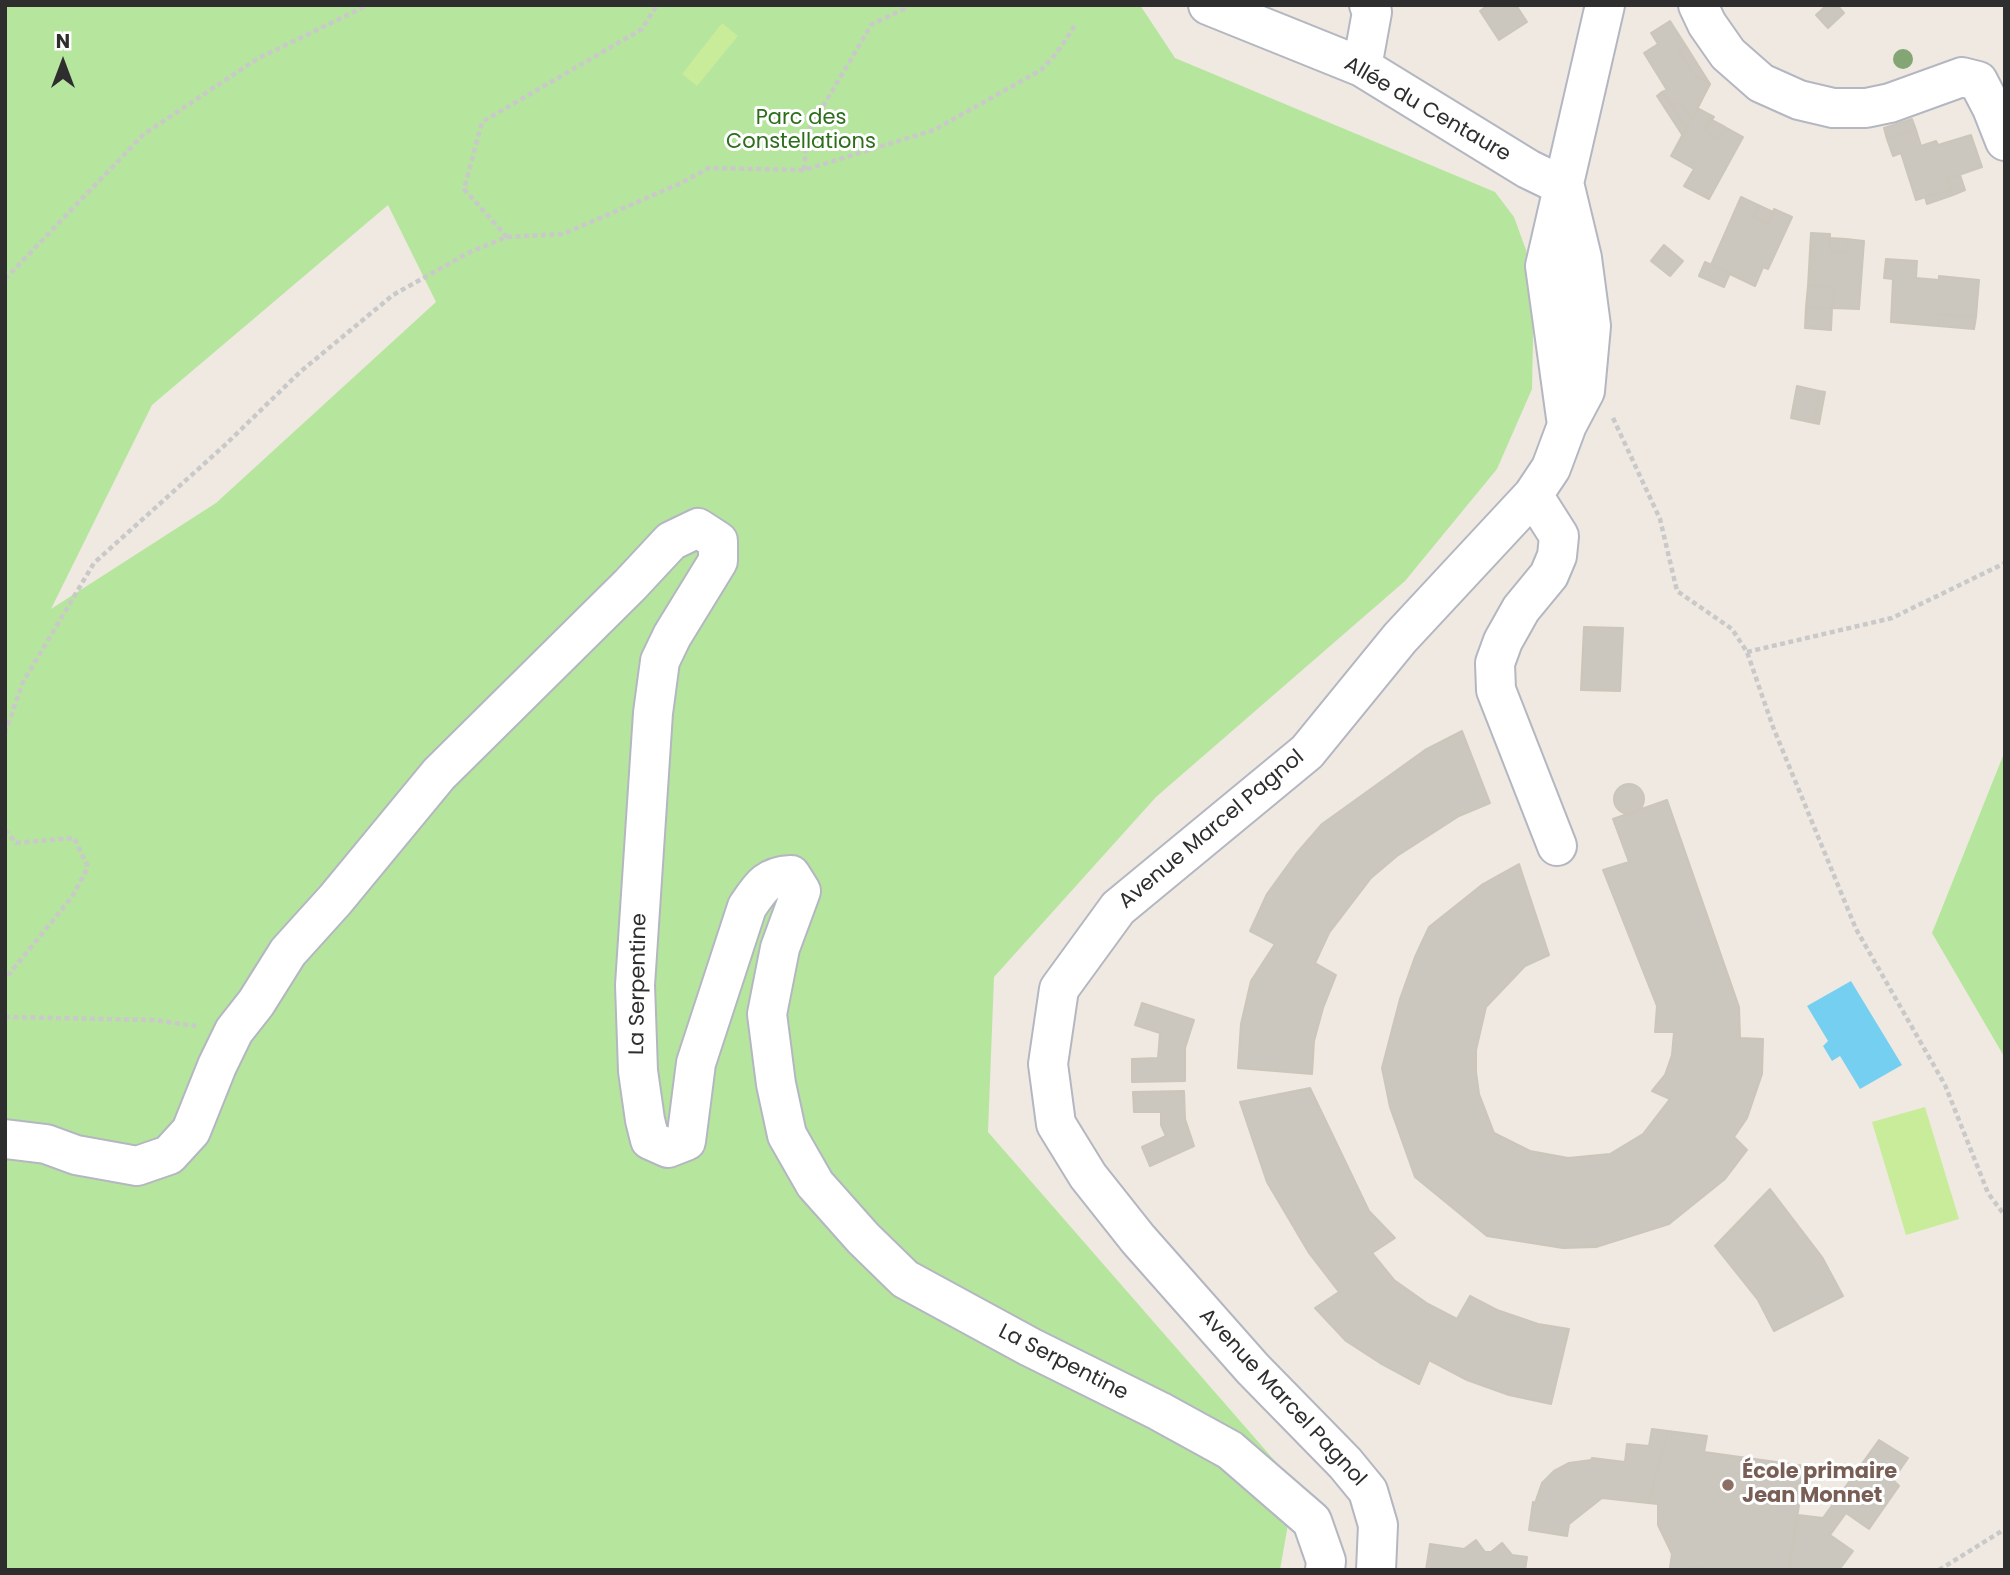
<!DOCTYPE html>
<html>
<head>
<meta charset="utf-8">
<style>
	body { margin:0 }
	#map { position:relative; width:2010px; height:1575px; overflow:hidden; background:#efe9e1; font-family:Poppins,sans-serif }
	canvas { display:block }
	.frame { position:absolute; inset:0; border:7px solid #2e2e2e; pointer-events:none }
	.north { position:absolute; left:28px; top:28px; width:70px; height:70px; -webkit-text-stroke:5px #fff; paint-order:stroke; rotate:0deg; font-size:19px; font-weight:700; line-height:28px; text-align:center; color:#2e2e2e }
	.north::after { content:''; display:block; margin:auto; width:24px; height:32px; background:#2e2e2e; clip-path:polygon(50% 0,100% 100%,50% 72%,0 100%) }
</style>
</head>
<body>
<div id="map">
<canvas width="2010" height="1575"></canvas>
<div class="frame"></div>
<div class="north">N</div>
</div>
<script>
const g = document.querySelector('canvas').getContext('2d');
g.lineJoin = 'round';
function fill(path, color) {
  g.fillStyle = color;
  g.fill(path, 'evenodd');
}
function trace(path, color, width, dash) {
  g.strokeStyle = color;
  g.lineWidth = width;
  g.lineCap = dash ? 'butt' : 'round';
  g.setLineDash(dash || []);
  g.stroke(path);
}
function write(font, color, halo, rows, align = 'center') {
  g.font = font + ' Poppins,sans-serif';
  g.lineWidth = 6;
  g.setLineDash([]);
  g.textBaseline = 'middle';
  g.strokeStyle = halo;
  g.fillStyle = color;
  for (const [text, x, y, turn = 0] of rows) {
    g.save();
    g.translate(x, y);
    g.rotate((+turn || 0) * Math.PI / 180);
    g.textAlign = isNaN(turn) ? turn : align;
    if (halo) g.strokeText(text, 0, 0);
    g.fillText(text, 0, 0);
    g.restore();
  }
}
fill(new Path2D(`
	M5 5H1140L1175 58 1495 192 1514 217 1526 250 1534 290 1532 389 1497 469 1405 581 1156 797 994 977 988 1132 1295 1484 1280 1570H5ZM388 205 436 302 216 503 51 609 152 405Z
	M2005 751V1058L1932 933Z`), '#b6e59e');
fill(new Path2D(`
	M722 23 738 36 697 86 682 74Z
	M1925 1107 1959 1219 1906 1235 1872 1122Z`), '#c9ec9a');
fill(new Path2D(`
	M1851 981 1902 1065 1860 1089 1840 1056 1832 1061 1823 1046 1828 1041 1807 1006Z`), '#75cff0');
const building = new Path2D(`
	M1516 5 1527 22 1499 40 1480 11 1488 5Z
	M1827 5H1837L1844 13 1828 28 1816 15Z
	M1670 21 1686 46 1679 51 1695 76 1710 84 1692 119 1680 101 1672 106 1662 92 1667 90 1644 53 1658 44 1651 33Z
	M1686 46 1710 84 1695 76 1679 51Z
	M1662 92 1686 128 1683 136 1657 96Z
	M1680 101 1692 119 1686 128 1672 106Z
	M1697 108 1714 117 1704 131 1718 139 1725 127 1743 137 1709 199 1684 186 1694 169 1671 156Z
	M1710 119 1725 127 1718 139 1704 131Z
	M1912 119 1916 130 1887 139 1884 128Z
	M1916 130 1921 146 1936 141 1938 145 1971 135 1982 167 1947 179 1951 189 1916 200 1901 153 1893 156 1887 139Z
	M1960 175 1965 190 1953 195 1947 179Z
	M1951 189 1953 195 1927 204 1925 197Z
	M1741 197 1758 205 1753 217 1768 224 1774 209 1792 217 1768 269 1763 267 1755 286 1711 265Z
	M1758 205 1773 212 1768 224 1753 217Z
	M1811 233 1830 234 1829 251 1846 253V239L1864 241 1859 309 1832 308 1834 287 1808 286Z
	M1830 238 1846 239V253L1829 251Z
	M1664 245 1683 261 1670 276 1651 261Z
	M1886 259 1917 261 1916 278 1939 280V276L1979 280 1976 317 1938 314V326L1891 322 1893 279 1884 278Z
	M1705 262 1730 273 1724 287 1699 276Z
	M1808 286 1834 287 1832 308 1806 307Z
	M1806 307 1832 308 1831 330 1805 328Z
	M1938 314 1976 317 1974 329 1938 326Z
	M1797 386 1819 391 1814 423 1791 418Z
	M1819 391 1825 392 1819 424 1814 423Z
	M1584 627 1623 628 1620 691 1581 690Z
	M1462 731 1490 803 1459 816 1397 856 1371 878 1329 933 1315 963 1336 975 1323 1008 1314 1041 1312 1074 1238 1068 1241 1024 1251 981 1275 944 1250 931 1267 894 1296 854 1322 824 1425 750Z
	M1614 799a15 15 0 1 1 30 0a15 15 0 1 1-30 0Z
	M1667 800 1739 1007 1740 1038 1763 1039 1762 1074 1747 1118 1734 1137 1747 1150 1725 1179 1669 1224 1596 1247 1563 1248 1487 1236 1415 1177 1390 1107 1382 1068 1400 999 1415 957 1429 927 1483 884 1519 864 1549 955 1525 966 1486 1007 1476 1050V1072L1479 1094 1494 1133 1530 1151 1568 1158 1610 1154 1643 1134 1670 1099 1652 1091 1665 1075 1672 1055 1674 1032H1655L1657 1006 1603 870 1629 862 1613 819Z
	M1142 1003 1194 1020 1185 1048V1081L1132 1082V1059L1158 1058 1160 1033 1135 1025Z
	M1310 1088 1369 1211 1395 1238 1372 1253 1394 1280 1428 1304 1457 1319 1470 1296 1497 1310 1538 1324 1569 1329 1551 1404 1509 1395 1467 1380 1429 1360 1419 1384 1380 1363 1346 1341 1315 1308 1339 1292 1309 1253 1267 1182 1240 1102Z
	M1184 1091 1185 1119 1194 1146 1150 1166 1142 1147 1166 1136 1161 1125V1112H1134L1133 1092Z
	M1770 1189 1822 1257 1843 1296 1774 1331 1758 1300 1715 1246Z
	M1652 1429 1668 1431 1648 1503 1602 1498 1569 1524 1567 1536 1529 1530 1533 1502 1535 1503 1542 1483 1554 1471 1569 1463 1591 1460 1592 1458 1625 1462 1627 1444 1649 1446Z
	M1668 1431 1707 1436 1704 1452 1805 1466 1789 1570 1670 1568 1672 1554 1658 1525V1504L1648 1503Z
	M1879 1440 1908 1458 1893 1480 1899 1486 1869 1529 1846 1513 1830 1535 1853 1551 1839 1570H1789L1798 1515 1823 1518Z
	M1476 1540 1485 1552H1491L1502 1543 1512 1555 1527 1557 1525 1570H1426L1430 1544 1464 1549Z`);
fill(building, '#cbc7bf');
trace(building, '#cbc5ba', 2);
const minor = new Path2D(`
	M1208 5 1362 67 1528 169 1565 187
	M1698 5 1707 24 1728 54 1761 83 1799 100 1833 108H1866L1890 103 1962 77 1978 81 1992 108 2005 141
	M1362 67 1372 12 1369 5
	M1567 425 1545 266 1605 5
	M1533 495 1559 536 1557 556 1549 575 1521 609 1503 641 1495 663 1496 690 1557 846
	M5 1139 46 1144 76 1155 137 1166 169 1155 191 1131 217 1066 234 1031 256 1003 288 952 335 900 439 774 630 585 671 541 698 528 718 541V561L672 636 660 661 653 713 635 985 638 1071 645 1120 650 1140 668 1148 686 1141 696 1063 747 907C760 888 766 876 791 875L801 891 780 948 767 1014 776 1084 787 1135 815 1184 863 1238 905 1279 1030 1347 1159 1411 1230 1450 1312 1521 1326 1561 1325 1570
	M1376 1570 1378 1525 1368 1491 1345 1463 1253 1369 1138 1239 1088 1176 1056 1124 1048 1064 1059 989 1118 908 1307 752 1400 638 1533 495 1551 468 1567 425 1585 391 1591 326 1582 258 1565 187`);
trace(minor, '#b4b7c1', 42);
trace(new Path2D(`
	M804 170 807 133 872 24 904 9 907 5
	M507 237 464 189 482 122 642 29 657 5
	M5 279 144 134 257 59 368 5
	M1613 418 1660 519 1677 591 1732 629 1747 652 1773 727 1856 929 1945 1085 1988 1193 2005 1216
	M1747 652 1892 618 2005 563
	M5 733 23 682 94 563 225 445 300 372 393 295 470 252 507 237 563 234 679 184 709 168 804 170 934 130 1041 70 1056 54 1076 24
	M5 830 16 843 74 838 88 867 72 897 5 979
	M5 1017 154 1020 196 1026
	M1939 1570 2005 1529`), '#c9c9c9', 4.5, [5, 3.5]);
trace(minor, '#fff', 38);
g.fillStyle = '#84a574';
for (const [x, y] of [
	[1903,59]
]) {
  g.beginPath();
  g.arc(x, y, 10, 0, 2 * Math.PI);
  g.fill();
}
for (const [x, y, r, color] of [
	[1728,1485,7,"#8d6e63"]
]) {
  const dot = new Path2D();
  dot.arc(x, y, r, 0, 2 * Math.PI);
  g.fillStyle = color;
  g.fill(dot);
  trace(dot, '#fff', 2.5);
}
write('21px', '#2e2e2e', '#fff', [
	["Allée du Centaure",1427,110,30],
	["Avenue Marcel Pagnol",1212,830,-40],
	["La Serpentine",639,984,-89],
	["La Serpentine",1063,1363,27],
	["Avenue Marcel Pagnol",1282,1398,47]
]);
write('21px', '#2c6e1b', '#fff', [
	["Parc des",801,119],
	["Constellations",801,143]
]);
write('bold 21px', '#785e54', '#fff', [
	["École primaire",1742,1473],
	["Jean Monnet",1742,1497]
], 'left');
</script>
</body>
</html>
